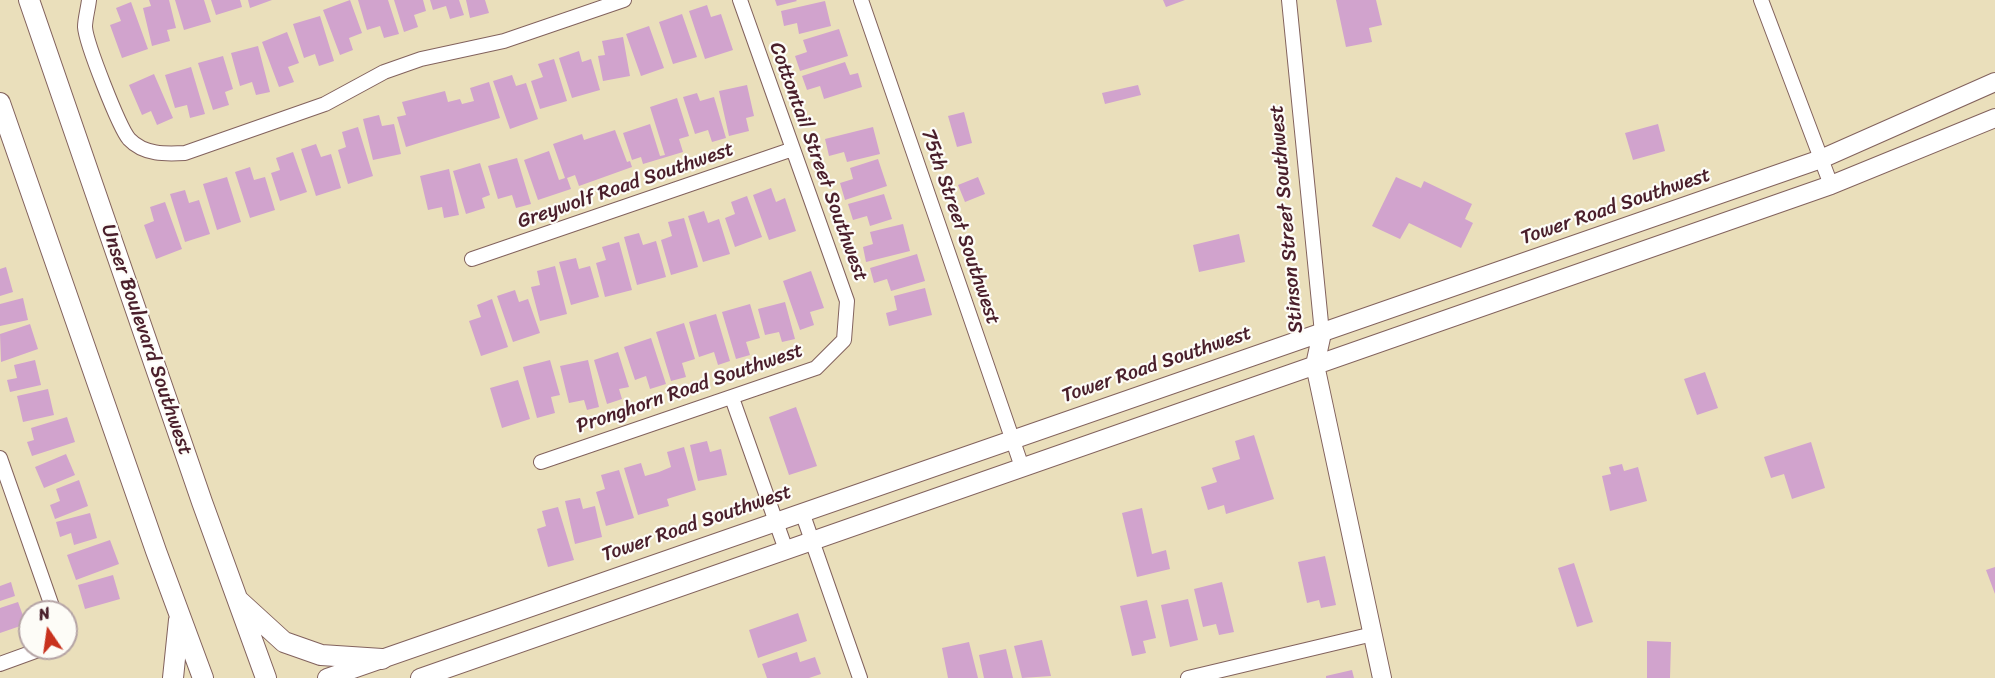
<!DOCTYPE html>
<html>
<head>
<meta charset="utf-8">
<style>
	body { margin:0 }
	#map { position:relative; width:1995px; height:678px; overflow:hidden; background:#eadfbb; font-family:Sriracha,sans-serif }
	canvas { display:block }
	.north { position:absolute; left:18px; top:600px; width:60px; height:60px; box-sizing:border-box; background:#fdfcf7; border:2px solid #b5a4a5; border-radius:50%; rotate:347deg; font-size:16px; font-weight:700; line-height:24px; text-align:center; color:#4a1f2b }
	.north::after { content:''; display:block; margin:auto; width:21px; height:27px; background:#c8321e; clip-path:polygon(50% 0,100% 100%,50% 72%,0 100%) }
</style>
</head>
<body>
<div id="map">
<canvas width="1995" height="678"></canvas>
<div class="north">N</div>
</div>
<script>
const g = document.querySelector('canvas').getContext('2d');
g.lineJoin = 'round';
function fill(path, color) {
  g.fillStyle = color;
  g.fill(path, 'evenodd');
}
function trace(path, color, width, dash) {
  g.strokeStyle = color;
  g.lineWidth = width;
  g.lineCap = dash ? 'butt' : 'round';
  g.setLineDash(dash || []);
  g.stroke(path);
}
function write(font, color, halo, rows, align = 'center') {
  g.font = font + ' Sriracha,sans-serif';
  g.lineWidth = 4.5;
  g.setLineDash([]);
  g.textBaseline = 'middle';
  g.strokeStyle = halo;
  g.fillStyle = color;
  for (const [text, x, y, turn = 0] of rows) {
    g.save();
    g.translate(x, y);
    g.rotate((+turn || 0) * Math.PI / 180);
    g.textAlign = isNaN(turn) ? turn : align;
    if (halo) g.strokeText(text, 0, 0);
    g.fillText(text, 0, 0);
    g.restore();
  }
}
fill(new Path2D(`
	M149 0H169L176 28 167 30 170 41 152 46 143 8 151 6Z
	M175 0H204L211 22 184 30Z
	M211 0H240L242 7 216 15Z
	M248 0H272L250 8Z
	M350 0 362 33 349 38 353 50 340 55 323 10Z
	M358 0H388L399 34 384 38 380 26 367 30Z
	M394 0H423L426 11 414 15 418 27 404 32Z
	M430 0H459L464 15 450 19 446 6 433 10Z
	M466 0H485L489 13 470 18Z
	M775 0H796L797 1 777 6Z
	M1163 0H1185L1166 7Z
	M1336 0H1376L1382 25 1369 28 1372 42 1346 47Z
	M825 1 831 26 799 34 797 23 784 26 781 11Z
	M131 2 148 49 122 58 110 25 121 21 116 8Z
	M707 5 711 17 721 14 733 50 705 59 689 11Z
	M682 14 697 57 673 64 659 22Z
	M320 16 334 61 319 66 315 54 304 58 293 24Z
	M649 26 664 68 641 76 626 34Z
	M839 29 848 56 800 71 795 56 807 52 803 40Z
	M287 32 299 63 288 67 294 82 279 87 262 42Z
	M623 37 630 76 603 81 598 56 605 55 602 41Z
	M258 46 270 92 256 95 252 82 240 86 231 53Z
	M579 51 582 62 591 59 600 90 572 98 559 58Z
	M223 56 233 89 225 92 229 105 213 110 198 63Z
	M554 59 567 101 540 109 531 81 543 77 538 64Z
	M845 62 850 75 858 73 862 87 824 99 820 86 807 90 802 76Z
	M191 67 205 114 190 118 187 105 175 108 165 75Z
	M154 74 173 118 157 125 151 111 142 115 129 85Z
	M512 75 516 86 526 83 538 119 510 129 493 81Z
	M489 82 500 118 406 147 397 117 406 115 402 102 445 91 448 102 460 99 462 104 474 101 470 88Z
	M747 85 754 116 746 118 749 131 729 136 719 91Z
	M1138 85 1141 95 1105 104 1102 93Z
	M697 93 700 101 714 97 726 138 712 142 708 130 695 134 683 97Z
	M677 98 689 136 679 139 683 152 643 164 641 157 632 160 623 133 650 124 660 156 665 155 650 107Z
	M964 112 972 143 957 147 948 116Z
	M379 115 382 126 394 124 401 154 373 160 363 119Z
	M1658 124 1665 151 1633 160 1625 133Z
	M358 127 373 176 348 184 338 150 346 147 342 132Z
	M873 127 880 154 847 162 844 152 829 156 825 139Z
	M615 130 627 162 630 161 632 167 579 186 575 175 567 178 571 189 538 200 524 160 549 151 559 180 565 178 553 144 582 134 584 140Z
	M316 144 321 157 331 154 341 188 316 196 301 149Z
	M293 152 307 192 280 201 271 173 280 170 276 158Z
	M517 158 531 204 516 208 512 195 498 199 488 166Z
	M878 159 887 186 845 200 840 183 853 179 850 168Z
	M480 163 490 195 482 198 485 208 466 214 453 171Z
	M250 167 254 180 265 177 275 210 250 218 235 172Z
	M449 169 459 215 444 218 442 207 428 210 420 176Z
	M227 177 241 222 217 230 203 184Z
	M978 177 985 194 965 202 958 185Z
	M1396 177 1421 188 1424 181 1472 204 1465 219 1473 223 1461 248 1409 223 1400 239 1372 226Z
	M771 188 776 202 785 198 796 231 769 240 753 195Z
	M185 190 189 203 199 200 210 234 185 242 170 194Z
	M884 194 892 219 870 226 867 216 853 220 848 204Z
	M747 196 762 237 735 247 725 218 735 214 731 202Z
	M165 202 182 249 156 259 144 225 154 221 150 207Z
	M704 211 708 223 719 219 730 254 703 262 688 216Z
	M684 218 698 267 671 275 661 240 672 236 668 222Z
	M903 224 910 251 866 262 863 247 873 244 870 232Z
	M639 233 643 245 656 241 666 277 637 285 624 237Z
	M1239 234 1245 262 1199 272 1193 245Z
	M619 242 632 290 605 297 596 263 606 260 602 247Z
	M917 254 925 281 891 291 887 279 874 283 870 268Z
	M576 258 579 269 590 266 599 297 571 305 559 262Z
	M555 266 567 314 540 321 531 287 540 285 537 271Z
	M6 267 13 292 0 296V269Z
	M811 271 824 308 810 312 814 325 800 330 783 281Z
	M925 288 932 315 889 326 886 313 897 310 894 296Z
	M515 290 519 302 528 299 540 333 513 342 497 296Z
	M23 298 28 320 0 326V304Z
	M492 299 508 347 481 356 469 321 481 317 477 305Z
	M785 302 795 339 782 342 779 332 765 335 758 309Z
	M750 304 760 338 746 342 750 355 736 359 722 312Z
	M716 314 730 361 718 365 714 352 699 357 689 322Z
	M684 323 695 359 682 363 686 377 671 381 656 332Z
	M30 324 38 349 1 362 0 334Z
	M651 338 666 384 650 389 646 376 635 380 624 347Z
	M618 352 629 387 619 389 622 399 607 404 594 360Z
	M35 360 41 385 10 392 7 380 17 378 14 365Z
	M550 360 560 395 551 397 555 413 537 418 523 367Z
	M588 360 599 407 587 410 584 400 569 403 560 366Z
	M1705 372 1718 408 1697 415 1684 379Z
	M518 380 530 419 502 428 490 388Z
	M48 389 54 415 23 422 17 396Z
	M796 407 817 466 789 475 769 417Z
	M67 417 75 442 32 456 27 442 34 440 31 428Z
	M1254 435 1274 499 1226 514 1224 505 1208 510 1201 487 1217 482 1212 468 1240 459 1235 441Z
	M707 441 710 452 721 449 727 475 698 481 690 445Z
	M1811 442 1825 488 1792 499 1784 474 1771 478 1764 457Z
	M684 447 696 490 667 499 669 506 638 515 624 468 641 463 645 476 659 472 671 467 667 452Z
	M66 454 75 475 44 488 35 467Z
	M1622 464 1624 471 1638 467 1647 501 1610 511 1602 476 1611 474 1609 467Z
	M619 470 634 518 606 526 596 492 605 489 601 475Z
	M79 480 88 506 55 519 50 505 60 501 56 489Z
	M580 498 583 509 595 506 602 537 575 544 565 501Z
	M558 507 574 560 548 567 537 529 546 526 542 511Z
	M1142 508 1152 554 1166 550 1170 569 1137 577 1122 513Z
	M90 513 97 538 74 545 71 533 60 537 56 522Z
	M110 540 119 564 76 580 67 555Z
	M1325 556 1336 605 1321 608 1319 600 1307 603 1298 562Z
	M1574 563 1593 622 1577 627 1558 568Z
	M1995 567V594L1986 570Z
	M113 575 120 599 85 609 78 585Z
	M11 582 15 596 0 601V586Z
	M1222 582 1234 632 1219 635 1216 624 1203 627 1194 589Z
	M1188 599 1198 640 1170 647 1161 605Z
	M1147 600 1156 638 1143 641 1146 653 1132 656 1120 606Z
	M18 602 26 624 0 633V608Z
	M798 613 807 641 758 658 749 630Z
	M1042 640 1051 676 1022 678 1014 646Z
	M1647 641 1671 642 1670 678H1647Z
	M969 642 978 678H948L942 648Z
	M1006 649 1013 678H984L979 655Z
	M797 652 800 662 815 657 821 674 809 678H767L762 664Z
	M1352 670 1354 678H1326V676Z`), '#d1a3cd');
const minor = new Path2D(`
	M89 0C88 9 85 19 85 27 86 43 119 127 129 139 144 155 166 154 185 153L325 104 384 72 421 59 504 41 624 0
	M861 0 1022 467
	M1289 0 1322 333
	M1761 0 1831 185
	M472 259 793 149
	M732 398 786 550
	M0 458 54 612
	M541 462 816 368 844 340 847 301 740 0
	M802 512 860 678
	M0 664 44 648
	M1188 678 1373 634`);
const tertiary = new Path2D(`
	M1322 333 1315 365 1382 678
	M327 678 1821 159 1995 82
	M420 678 1831 185 1995 118`);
const secondary = new Path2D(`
	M29 0 202 502 266 678
	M0 103 156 551 203 678
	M238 600 284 642 321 655 382 659
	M173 678 179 620`);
trace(minor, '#82625d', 16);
trace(tertiary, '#82625d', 20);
trace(secondary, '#82625d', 22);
trace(minor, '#fff', 14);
trace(tertiary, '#fff', 18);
trace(secondary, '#fff', 20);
write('20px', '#4a1f2b', '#fdfcf7', [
	["Cottontail Street Southwest",818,162,70],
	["Greywolf Road Southwest",626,186,-19],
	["Tower Road Southwest",1616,207,-19],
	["Stinson Street Southwest",1287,219,-95],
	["75th Street Southwest",960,227,71],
	["Unser Boulevard Southwest",146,340,71],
	["Tower Road Southwest",1157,365,-19],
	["Pronghorn Road Southwest",690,389,-19],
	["Tower Road Southwest",697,524,-19]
]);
</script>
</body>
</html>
